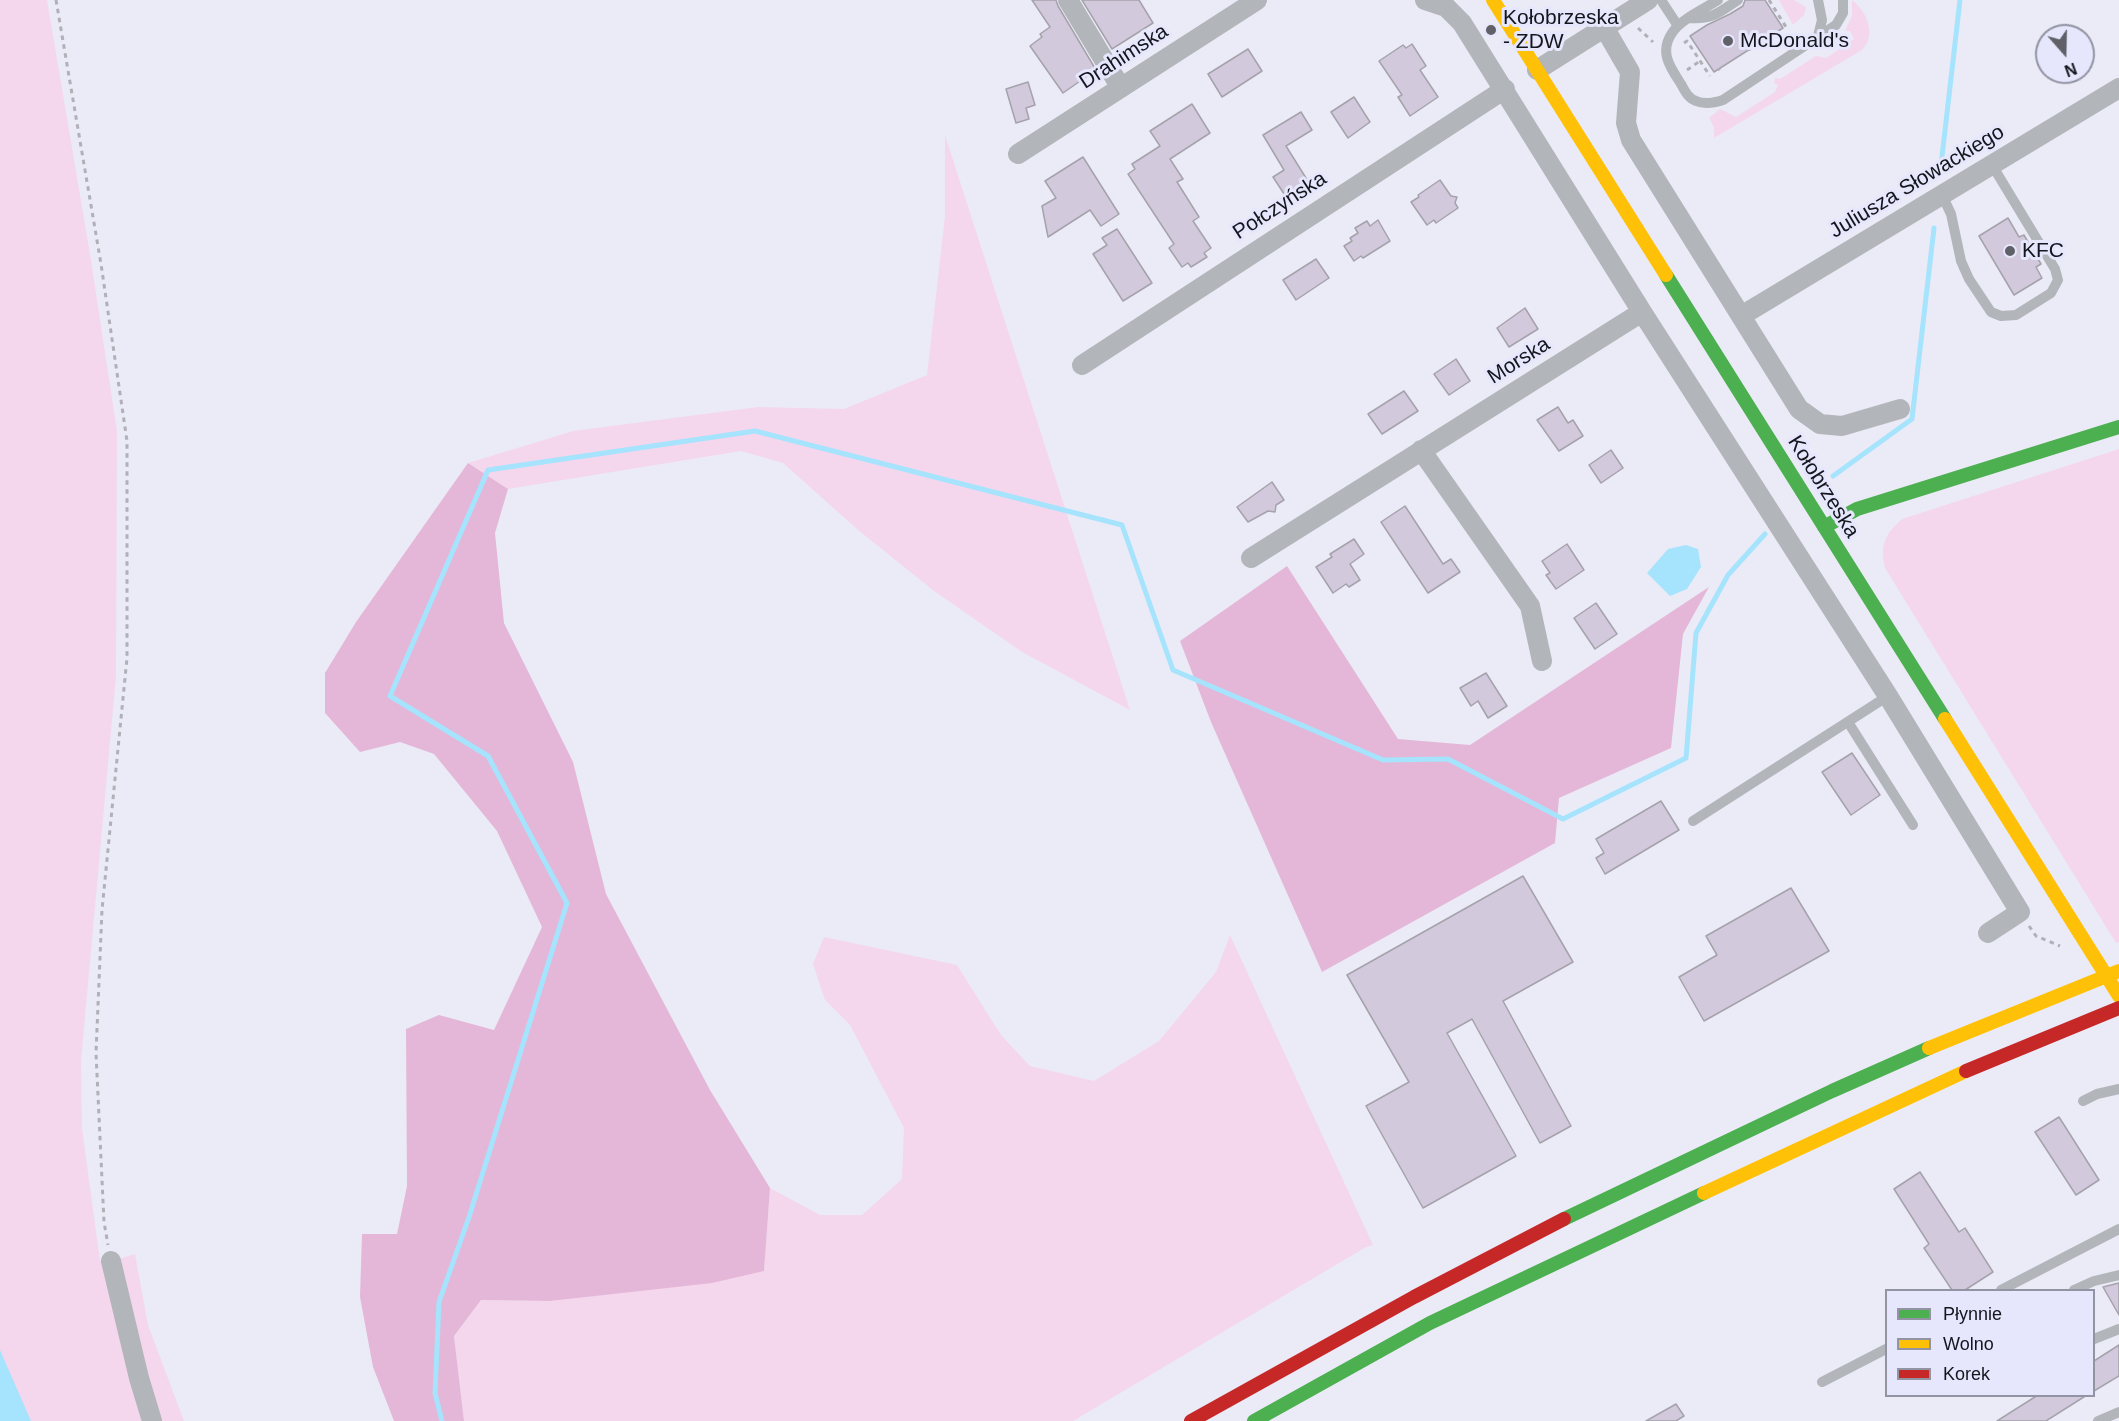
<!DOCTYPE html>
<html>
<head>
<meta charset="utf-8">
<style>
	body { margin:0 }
	#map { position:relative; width:2119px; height:1421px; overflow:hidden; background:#ebebf7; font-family:Arial,sans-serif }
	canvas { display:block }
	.legend { position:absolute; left:1885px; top:1289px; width:210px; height:108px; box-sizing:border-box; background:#e6e7fc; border:2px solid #9293a3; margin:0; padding:8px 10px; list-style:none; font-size:18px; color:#15151d }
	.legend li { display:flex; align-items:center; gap:12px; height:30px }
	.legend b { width:30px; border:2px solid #9293a3 }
	.north { position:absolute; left:2035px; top:24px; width:60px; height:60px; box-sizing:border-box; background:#e6e7fc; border:2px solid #9293a3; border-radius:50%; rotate:160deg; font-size:16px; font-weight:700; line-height:24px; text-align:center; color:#15151d }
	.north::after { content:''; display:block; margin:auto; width:21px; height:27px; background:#606069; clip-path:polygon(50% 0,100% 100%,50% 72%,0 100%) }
</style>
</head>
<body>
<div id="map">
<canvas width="2119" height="1421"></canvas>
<ul class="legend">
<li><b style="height:8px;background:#4caf50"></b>Płynnie</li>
<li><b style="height:8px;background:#ffc107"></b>Wolno</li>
<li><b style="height:8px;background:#c62828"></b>Korek</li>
</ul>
<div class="north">N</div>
</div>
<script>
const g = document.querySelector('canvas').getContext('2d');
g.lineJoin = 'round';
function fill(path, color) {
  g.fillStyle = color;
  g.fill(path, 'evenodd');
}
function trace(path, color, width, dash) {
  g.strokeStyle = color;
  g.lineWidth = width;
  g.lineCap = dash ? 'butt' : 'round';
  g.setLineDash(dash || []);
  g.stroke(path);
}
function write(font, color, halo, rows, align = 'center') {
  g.font = font + ' Arial,sans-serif';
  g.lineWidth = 6;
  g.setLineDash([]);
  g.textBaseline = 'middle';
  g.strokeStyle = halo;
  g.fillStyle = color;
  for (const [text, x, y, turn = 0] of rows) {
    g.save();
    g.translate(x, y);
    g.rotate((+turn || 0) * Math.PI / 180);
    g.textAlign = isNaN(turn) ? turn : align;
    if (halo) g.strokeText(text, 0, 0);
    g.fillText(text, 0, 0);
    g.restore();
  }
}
fill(new Path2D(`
	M0 0H47L90 254 117 431 116 676 81 1061 82 1128 100 1261 122 1258 135 1254 148 1325 184 1421H0Z
	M1779 0H1794L1806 7 1804 15 1793 25Z
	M1852 0C1867 11 1877 35 1862 50L1714 138V127L1709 118 1720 109 1736 117 1775 92 1778 85 1774 83 1775 78 1780 79 1816 56 1826 58 1854 39 1850 31H1845L1852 16Z
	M945 135 1130 710 1022 652 934 591 858 530 783 463 741 451 508 489 468 463 573 431 758 407 844 409 927 375 945 216Z
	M2119 449V942L2116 943 1885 568C1880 545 1884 535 1902 519Z
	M1230 935 1373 1245 1366 1247 1073 1421H464L454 1336 481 1300 550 1301 626 1292 764 1271 770 1188 820 1215H862L902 1179 904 1128 850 1025 825 1000 813 964 824 937 957 965 1001 1035 1030 1066 1094 1081 1159 1041 1216 972Z`), '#f4d7ed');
fill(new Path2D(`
	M468 463 508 489 495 533 504 623 573 762 606 894 710 1090 770 1188 764 1271 712 1283 550 1301 481 1300 454 1336 464 1421H394L373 1367 360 1297 362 1234H397L407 1186 406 1029 439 1015 494 1030 542 927 497 831 434 754 400 742 360 752 325 713V673L356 622Z
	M1287 566 1398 739 1470 745 1709 587 1683 634 1671 748 1559 798 1555 843 1322 972 1211 722 1180 641Z`), '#e4b7d8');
fill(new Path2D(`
	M1686 545 1698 549 1701 567 1687 589 1670 596 1647 573 1668 549Z
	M0 1350 31 1421H0Z`), '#a6e3fc');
trace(new Path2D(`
	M1940 174 1960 0
	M1833 476 1912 419 1934 228
	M442 1421 435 1393 439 1302 469 1217 567 903 488 756 390 696 488 470 755 431 1122 525 1173 670 1383 760 1448 759 1563 819 1686 758 1696 633 1728 575 1765 534`), '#a6e3fc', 5);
const building = new Path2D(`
	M1032 0H1056L1058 6 1096 70 1063 93 1030 46 1042 37 1040 34 1050 27Z
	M1082 0H1139L1153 23 1112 49Z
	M1745 0H1765L1783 28 1714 72 1690 36 1707 25 1730 14 1743 6Z
	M1412 44 1426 66 1420 70 1438 97 1410 116 1398 97 1402 95 1379 61 1403 45 1406 48Z
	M1248 49 1262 71 1222 97 1208 74Z
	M1028 82 1035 105 1026 108 1029 119 1016 123 1006 89Z
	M1354 97 1370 122 1348 138 1331 112Z
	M1192 104 1210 133 1170 159 1183 179 1177 182 1199 217 1193 221 1211 248 1204 253 1207 257 1191 267 1188 263 1182 267 1169 248 1174 244 1128 174 1135 169 1132 164 1160 146 1150 131Z
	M1301 112 1312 130 1286 146 1311 186 1288 200 1273 177 1284 170 1263 135Z
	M1083 157 1119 214 1101 226 1090 210 1048 237 1042 206 1056 198 1045 181Z
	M1440 180 1451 196 1457 197 1455 203 1458 208 1436 223 1434 220 1427 225 1411 202 1419 197 1418 195Z
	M2008 218 2019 237 2024 235 2041 264 2036 267 2042 278 2014 295 1979 236Z
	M1378 220 1390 241 1363 258 1361 256 1354 261 1344 246 1352 241 1350 238 1358 233 1355 228 1367 221 1370 226Z
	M1117 229 1152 283 1123 301 1093 254 1107 245 1102 238Z
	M1316 259 1329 278 1296 300 1283 280Z
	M1525 308 1538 329 1509 347 1497 328Z
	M1456 359 1470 381 1449 395 1434 374Z
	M1404 391 1418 411 1382 434 1368 414Z
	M1558 407 1568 423 1573 420 1583 436 1559 451 1537 420Z
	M1611 450 1623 468 1601 483 1589 465Z
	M1272 482 1284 500 1276 505 1275 512 1268 511 1248 522 1237 507Z
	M1405 506 1443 564 1451 559 1460 572 1428 593 1381 522Z
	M1354 539 1364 554 1350 564 1360 580 1349 587 1346 584 1333 593 1316 567 1332 557 1330 554Z
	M1567 544 1584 570 1556 589 1546 575 1550 573 1542 561Z
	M1596 603 1617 634 1595 649 1574 618Z
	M1486 673 1507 706 1488 718 1478 701 1471 706 1460 688Z
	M1852 753 1880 795 1851 815 1822 772Z
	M1661 801 1679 830 1605 874 1596 858 1604 853 1596 839Z
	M1523 876 1573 962 1503 1001 1571 1126 1540 1143 1472 1019 1447 1033 1516 1156 1423 1208 1366 1106 1409 1082 1347 975Z
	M1791 888 1829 951 1704 1021 1679 977 1717 955 1706 936Z
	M2059 1117 2099 1180 2076 1195 2035 1132Z
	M1920 1172 1959 1232 1965 1228 1993 1272 1965 1290H1952L1924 1248 1929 1244 1894 1189Z
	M2119 1283V1315L2103 1287Z
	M2119 1345V1376L2094 1391V1361Z
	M2038 1395H2087L2046 1421H1997Z
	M1676 1404 1684 1416 1676 1421H1646Z`);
fill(building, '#d3c9dd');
trace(building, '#a5a2ab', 1.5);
trace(new Path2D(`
	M56 0 101 264 127 441V658L102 910 96 1053 104 1222 108 1245
	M1769 0 1786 27
	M1638 28 1653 42
	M1684 43 1687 41 1710 76
	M1749 50V51
	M1719 69 1720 70
	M1687 70 1700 61
	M2029 926 2036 936 2060 946`), '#b0b0b6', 3, [4.5, 4.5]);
trace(new Path2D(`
	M1661 0 1678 26
	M1718 0C1704 9 1681 19 1672 33 1659 52 1670 67 1681 84 1685 91 1688 98 1696 101 1705 105 1714 103 1723 100L1836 25 1843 13V0
	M1689 18C1713 20 1719 12 1738 0
	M1818 36 1822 20 1818 0
	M1942 195 1951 214 1961 261 1969 279 1991 312 2001 316 2016 315 2051 293 2058 280 2055 269 1992 165
	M1848 722 1913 825
	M1693 821 1888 696
	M2083 1101 2097 1094 2119 1089
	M2001 1290 2119 1229
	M2074 1290 2094 1281 2119 1275
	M2094 1339 2119 1329
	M1822 1382 1886 1349
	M2098 1421 2119 1412`), '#b2b5b9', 10);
trace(new Path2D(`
	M1068 0 1121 88
	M1425 0 1446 7 1462 23 1642 312 1888 696 2020 912 1988 933
	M1604 27 1630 72 1626 123 1631 140 1799 409 1820 424 1842 426 1900 409
	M1537 70 1648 0
	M1018 154 1257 0
	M1741 316 2119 88
	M1082 365 1505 89
	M1421 450 1530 606 1542 661
	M1251 558 1642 312
	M111 1261 139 1378 152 1421`), '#b2b5b9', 20);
trace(new Path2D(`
	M1666 275 1945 719
	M1824 527 1857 509 2119 427
	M1564 1219 1832 1091 1929 1048
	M1254 1421 1430 1323 1704 1193`), '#4caf50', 14);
trace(new Path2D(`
	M1493 0 1666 275
	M1945 719 2119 996
	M1929 1048 2119 971
	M1704 1193 1966 1071`), '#ffc107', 14);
trace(new Path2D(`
	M1966 1071 2119 1008
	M1191 1421 1414 1297 1564 1219`), '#c62828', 14);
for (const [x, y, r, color] of [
	[1491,30,6,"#606069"],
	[1728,41,6,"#606069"],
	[2010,251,6,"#606069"]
]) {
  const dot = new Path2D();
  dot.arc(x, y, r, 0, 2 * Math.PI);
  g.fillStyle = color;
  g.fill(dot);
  trace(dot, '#e6e7fc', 2);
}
write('21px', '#15151d', '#e6e7fc', [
	["Kołobrzeska",1503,18],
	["- ZDW",1503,42],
	["McDonald's",1740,41],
	["KFC",2022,251]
], 'left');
write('21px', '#15151d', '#e6e7fc', [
	["Drahimska",1124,57,-33],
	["Juliusza Słowackiego",1917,182,-31],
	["Połczyńska",1280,206,-33],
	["Morska",1519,361,-32],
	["Kołobrzeska",1823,487,58]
]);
</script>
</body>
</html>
